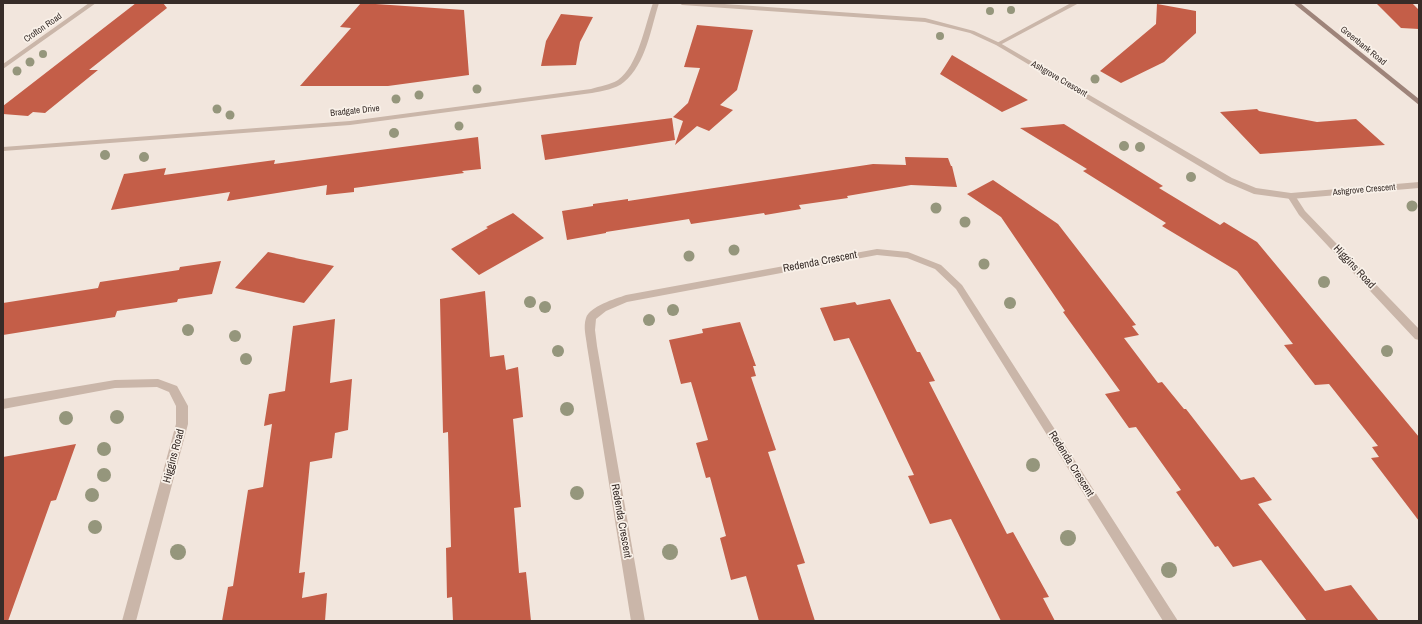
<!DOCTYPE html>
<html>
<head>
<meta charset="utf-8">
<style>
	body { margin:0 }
	#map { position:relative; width:1422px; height:624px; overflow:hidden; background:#f2e6dd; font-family:"Archivo Narrow",sans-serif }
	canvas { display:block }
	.frame { position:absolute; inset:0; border:4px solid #372c28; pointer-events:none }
</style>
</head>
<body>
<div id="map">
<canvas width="1422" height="624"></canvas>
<div class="frame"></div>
</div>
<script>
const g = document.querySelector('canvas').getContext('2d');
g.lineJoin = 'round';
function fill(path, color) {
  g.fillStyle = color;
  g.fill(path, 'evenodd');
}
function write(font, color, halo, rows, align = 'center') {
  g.font = font + ' "Archivo Narrow",sans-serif';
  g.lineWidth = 3.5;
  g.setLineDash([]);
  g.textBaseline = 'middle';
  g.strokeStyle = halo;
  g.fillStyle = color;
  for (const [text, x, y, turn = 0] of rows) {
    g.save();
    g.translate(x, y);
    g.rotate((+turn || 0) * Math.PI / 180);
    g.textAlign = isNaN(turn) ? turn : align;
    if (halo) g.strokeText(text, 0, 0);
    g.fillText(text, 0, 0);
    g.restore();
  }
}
fill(new Path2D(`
	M136 3H163L167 8 89 70H98L45 113 33 112 28 116 3 114V106Z
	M361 3 464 10 469 75 388 86H300L351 28 340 27Z
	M1376 3H1412L1419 10V29L1401 28Z
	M1157 4 1196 11V33L1164 62 1121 83 1100 71 1156 24Z
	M561 14 593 17 580 42 576 65 541 66 546 41Z
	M697 25 753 30 737 90 720 105 733 110 709 131 697 126 675 145 683 121 673 117 688 103 700 68 684 67Z
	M952 55 1028 100 1002 112 940 74Z
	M1257 109 1259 111 1317 122 1356 119 1385 145 1260 154 1220 112Z
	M672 118 675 140 545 160 541 135Z
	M1064 124 1163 186 1159 188 1220 225 1224 222 1257 242 1419 437V521L1371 458 1379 457 1372 447 1378 446 1329 384 1315 385 1284 345 1293 344 1237 271 1162 226 1166 223 1083 171 1087 169 1020 128Z
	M478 137 481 169 462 171 464 173 354 188V192L326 195 327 185 227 201 230 192 111 210 124 174 166 168 164 175 275 160 274 164Z
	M905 157 948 158 951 166H952L957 187 911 185 847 196 848 198 799 205 801 209 765 215 764 213 691 224 689 219 606 232V233L567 240 562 211 593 206V204L628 199V201L873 164 906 165Z
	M993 180 1058 224 1136 325 1132 326 1139 335 1124 338 1158 383 1162 382 1184 409H1186L1241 480 1254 477 1272 500 1258 504 1325 591 1351 585 1379 621H1307L1261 560 1233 567 1218 546 1215 547 1176 492 1181 490 1136 427 1129 428 1105 394 1120 391 1063 312 1065 311 1001 217 967 194Z
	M513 213 544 238 479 275 451 249 488 228 486 227Z
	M268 252 296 258H295L334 266 304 303 235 288Z
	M221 261 212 294 178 299 177 302 117 311 115 317 3 335V303L98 288 100 282 179 270 180 267Z
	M485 291 490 357 504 355 506 370 518 367 523 417 513 419 521 507 514 508 519 573 526 572 531 621H453L452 597 447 598 446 548 451 547 448 432 443 433 440 299Z
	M890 299 917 352H920L935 381 929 382 1007 534 1013 532 1049 597 1043 598 1055 621H1001L951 519 930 524 908 476 914 475 849 338 834 341 820 308 855 302 857 305Z
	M335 319 330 383 352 379 348 430 335 433 332 458 310 462 299 573 305 572 302 598 327 593 325 621H222L228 587 233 586 248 490 263 487 272 424 264 426 269 394 285 391 293 326Z
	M740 322 756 366H753L756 376 751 377 776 450 768 452 805 563 797 565 815 621H759L746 576 731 580 720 538 726 536 710 477 706 478 696 443 708 440 691 382 681 384 669 340 703 333 702 329Z
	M76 444 56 500 51 501 8 621H3V457Z`), '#c45e48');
fill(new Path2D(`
	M89 3H96L3 69V64Z
	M653 3H659C651 28 646 64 624 82 616 89 602 91 592 93L350 125 3 151V147L350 121 591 89C600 86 610 85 618 80 638 66 645 25 653 3Z
	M1071 3H1079L1000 45 995 44Z
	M1291 193 1294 194 1305 211 1419 329V340L1415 339 1299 215 1287 196Z
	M877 249 908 252 941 265 962 285 1178 621H1163L956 289 935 269 907 258 877 255 627 302 606 311 596 319 595 330 597 346 645 621H631L587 346C586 337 583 327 586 318 590 306 615 299 626 295Z
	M158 379 177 386 188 406V424L136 621H122L176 424V406L169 392 157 387 115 388 3 409V399L115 380Z`), '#cab6a9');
fill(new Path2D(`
	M679 3H710L925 18 974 31 1000 43 1232 178 1256 188 1291 193 1419 182V188L1291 199 1254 194 1226 182 996 45 970 33 925 22 682 5Z`), '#cab6a9');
fill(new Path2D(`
	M1293 3H1300L1419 99V105Z`), '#9e847a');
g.fillStyle = '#95967c';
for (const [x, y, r] of [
	[1011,10,4],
	[990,11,4],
	[940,36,4],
	[43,54,4],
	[30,62,4.5],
	[17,71,4.5],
	[1095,79,4.5],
	[477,89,4.5],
	[419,95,4.5],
	[396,99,4.5],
	[217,109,4.5],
	[230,115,4.5],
	[459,126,4.5],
	[394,133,5],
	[1124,146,5],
	[1140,147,5],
	[105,155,5],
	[144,157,5],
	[1191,177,5],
	[1412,206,5.5],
	[936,208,5.5],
	[965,222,5.5],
	[734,250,5.5],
	[689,256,5.5],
	[984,264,5.5],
	[1324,282,6],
	[530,302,6],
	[1010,303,6],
	[545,307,6],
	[673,310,6],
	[649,320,6],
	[188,330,6],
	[235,336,6],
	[558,351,6],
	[1387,351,6],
	[246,359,6],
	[567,409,7],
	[117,417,7],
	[66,418,7],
	[104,449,7],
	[1033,465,7],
	[104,475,7],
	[577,493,7],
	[92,495,7],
	[95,527,7],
	[1068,538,8],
	[178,552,8],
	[670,552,8],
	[1169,570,8]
]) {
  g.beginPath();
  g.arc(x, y, r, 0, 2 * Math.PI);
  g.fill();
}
write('9px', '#372c28', '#f9f1e9', [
	["Crofton Road",43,28,-35],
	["Greenbank Road",1363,46,39],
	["Ashgrove Crescent",1059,79,30],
	["Bradgate Drive",355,111,-6],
	["Ashgrove Crescent",1364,190,-5]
]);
write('11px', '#372c28', '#f9f1e9', [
	["Redenda Crescent",820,262,-11],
	["Higgins Road",1354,267,47],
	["Higgins Road",174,456,-75],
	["Redenda Crescent",1071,464,58],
	["Redenda Crescent",621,521,80]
]);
</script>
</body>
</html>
